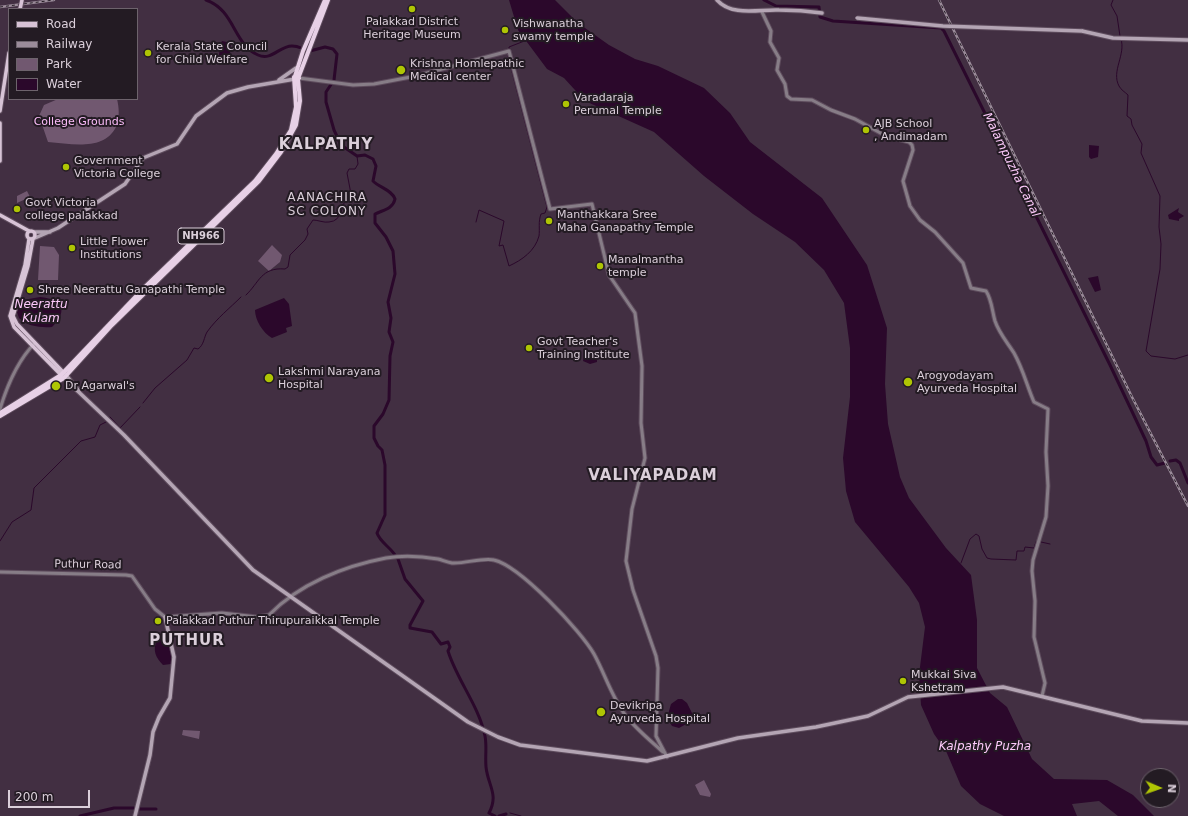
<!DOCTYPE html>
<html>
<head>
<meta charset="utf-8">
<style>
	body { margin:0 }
	#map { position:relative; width:1188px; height:816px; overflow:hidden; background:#422f42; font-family:"DejaVu Sans",sans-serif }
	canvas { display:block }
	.legend { position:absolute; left:8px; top:8px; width:130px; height:92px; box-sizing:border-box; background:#231b23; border:1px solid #6d636c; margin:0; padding:5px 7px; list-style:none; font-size:12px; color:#dbcfda }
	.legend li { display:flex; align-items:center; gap:8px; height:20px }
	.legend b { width:20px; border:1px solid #6d636c }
	.north { position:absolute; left:1140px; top:768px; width:40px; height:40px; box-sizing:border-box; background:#231b23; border:1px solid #6d636c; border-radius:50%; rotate:92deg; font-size:11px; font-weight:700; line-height:16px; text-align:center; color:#dbcfda }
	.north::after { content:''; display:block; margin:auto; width:14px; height:18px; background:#afc504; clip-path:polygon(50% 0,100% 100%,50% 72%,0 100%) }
	.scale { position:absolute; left:8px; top:790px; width:82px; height:18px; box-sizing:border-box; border:2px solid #dbcfda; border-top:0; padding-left:5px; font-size:12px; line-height:14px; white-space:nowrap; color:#dbcfda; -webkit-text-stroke:3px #231b23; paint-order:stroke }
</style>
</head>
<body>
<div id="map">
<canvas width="1188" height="816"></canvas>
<ul class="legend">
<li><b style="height:5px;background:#d7c3d6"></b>Road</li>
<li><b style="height:5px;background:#9b8c9a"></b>Railway</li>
<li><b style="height:11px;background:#715870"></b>Park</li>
<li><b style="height:11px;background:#2b082b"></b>Water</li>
</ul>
<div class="north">N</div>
<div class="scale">200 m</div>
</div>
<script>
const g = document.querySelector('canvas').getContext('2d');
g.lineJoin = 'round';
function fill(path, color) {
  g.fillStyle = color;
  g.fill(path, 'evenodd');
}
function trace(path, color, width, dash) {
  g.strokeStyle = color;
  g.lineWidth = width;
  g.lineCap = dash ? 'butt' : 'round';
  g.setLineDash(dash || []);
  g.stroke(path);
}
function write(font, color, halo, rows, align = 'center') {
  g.font = font + ' "DejaVu Sans",sans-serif';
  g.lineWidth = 4;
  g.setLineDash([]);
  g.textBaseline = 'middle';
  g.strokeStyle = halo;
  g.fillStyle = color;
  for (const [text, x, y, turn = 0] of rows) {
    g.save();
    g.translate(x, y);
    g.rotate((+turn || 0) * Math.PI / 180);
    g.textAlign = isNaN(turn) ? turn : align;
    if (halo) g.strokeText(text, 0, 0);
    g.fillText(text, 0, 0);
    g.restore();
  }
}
fill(new Path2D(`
	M58 99H117C119 107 120 118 116 127 104 151 72 144 48 142L39 116 44 105Z
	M27 191 30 197 17 203V196Z
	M272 245 282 255 280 262 269 271 258 261Z
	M40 246 54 247 59 255 58 280H38Z
	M183 730 200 731 199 739 182 735Z
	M704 780 711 794 710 797 700 795 695 785Z`), '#715870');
fill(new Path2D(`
	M509 0H555L578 23 609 45 635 59 658 66 704 88 730 113 750 142 822 198 867 265 887 328 885 384 888 424 900 477 909 498 946 548 971 575 977 620V668L990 693 1007 707 1032 759 1054 779 1107 780 1133 795 1154 816H1118L1099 801 1072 804 1077 816H1004L980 804 961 786 946 751 934 734 921 705 919 675 925 627 919 603 909 587 855 522 846 491 843 458 850 397V348L844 303 824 270 795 242 753 214 704 176 654 132 585 101 564 78 547 69 518 30Z
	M222 41 231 43 230 55H219L220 45Z
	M1089 145 1099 146 1098 157 1091 159 1089 157Z
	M1179 208 1178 212 1184 216 1179 219V221L1169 219 1168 215Z
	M1098 276 1101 290 1095 292 1088 278Z
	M40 297C62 299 69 310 52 327 41 328 26 326 19 318L17 312 23 300Z
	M284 298 289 304 292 326 286 328 287 332 272 338C263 333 255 320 255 310Z
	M591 352H597V362L590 364 583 361 584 357Z
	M166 637 171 651V664L163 665C156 658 152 650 157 640Z
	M678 699H682L687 703 693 715 690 722 679 728 672 726 667 718 671 704Z`), '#2b082b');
trace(new Path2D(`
	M1113 0 1111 5 1117 16 1120 36
	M1121 39C1126 55 1111 71 1119 86 1121 90 1125 92 1128 95L1127 116 1131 119 1132 125 1142 144 1141 153 1160 196 1159 227 1161 244 1160 269 1146 351 1151 356 1175 359 1188 355
	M509 50V47L527 40
	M351 194 347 173 349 169H355L358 164 357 156
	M476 222 479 210 504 221 499 246 503 245 509 266C522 260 535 251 539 236 540 229 538 222 541 214L545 213 547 207 508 56
	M246 295C259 283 261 267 285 269L288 267 290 255 305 240 308 234 307 229 313 220C318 220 324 223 329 222 343 221 341 205 347 197
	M143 403 155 388 187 360 194 348 198 349C204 345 204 337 207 332 217 318 230 308 241 297
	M110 417 120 428 140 407
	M0 541 12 522 31 510 34 488 81 441 95 437 100 425 106 422
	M1041 542 1050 544
	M961 563 970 539 976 534 979 536 982 549 987 558 991 559 1016 560 1017 551H1024L1025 547 1034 548 1036 542
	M510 813 521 816`), '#2b082b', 1);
trace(new Path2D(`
	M206 0C235 10 233 44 258 55 272 61 279 46 292 46 295 46 299 47 301 48
	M764 0 776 6 819 7 820 17 833 21 941 28 944 31 1110 365 1146 441 1151 457 1157 465 1165 463
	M310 51 325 47 333 49 337 54 334 80
	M332 83 326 92V102L334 130 341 145 357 156 365 155 373 159 376 166 373 181C380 188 392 190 395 199 393 209 383 210 375 214V223L386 237 393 251 395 274 388 302 391 318 389 332 393 342 390 356 389 400 383 414 374 426V438L378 446 382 450 385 465V515L377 533C380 542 390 547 395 555
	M1170 461 1176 460 1180 463 1188 483
	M398 559 405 579 423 601 410 625V628L432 632 441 644 448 642 450 647 448 651C457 680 479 706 485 736 487 746 485 756 486 767 488 786 499 794 489 813L495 816
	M139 809H156
	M80 816 114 808H134
	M499 816 506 814`), '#2b082b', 3);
const tertiary = new Path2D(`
	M762 12 771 31 770 42 779 58 777 70 785 84 787 96 791 99 812 100 831 110 855 119 886 136 909 142 912 145 913 150 903 181 910 206 920 220 935 232 963 263 971 288 986 291C992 300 992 311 995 321 999 333 1007 342 1014 353 1023 369 1027 386 1034 402L1048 409 1046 452 1048 486 1046 517 1033 560 1032 571 1035 601 1034 637 1045 683 1042 696
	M299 78 353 85 374 84 416 76 509 51 550 209 592 204 609 275 635 313 642 366 641 423 645 458 632 509 626 561 633 590 656 656 658 668 656 736 667 757
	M0 409C7 386 17 361 35 343
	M0 572 126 575 132 576 155 609 165 617 222 613 257 617 269 615C299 584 344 566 386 558 404 555 420 556 438 559 442 560 447 562 452 563 465 564 483 557 494 560 520 566 581 631 594 654 605 674 612 698 626 716 636 729 651 741 663 752`);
const secondary = new Path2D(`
	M717 0C732 17 760 9 779 10 794 10 808 11 822 13
	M1082 31 1113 38 1188 40
	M279 80 296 68
	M34 232H50
	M35 238 58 228 125 184 143 158 177 144 196 116 227 93 248 87 295 79
	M66 375 79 391
	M64 378 124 435 253 570 468 722 498 737 520 745 647 761 738 738 816 727 868 716 908 697 1003 687 1142 721 1188 723
	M135 816 150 755 153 732 159 717 170 698 174 657 165 617`);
const primary = new Path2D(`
	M0 111 9 53
	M0 123V161
	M0 215 29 231
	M27 235a4 4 0 1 1 8 0a4 4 0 1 1-8 0Z
	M29 239 25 265 10 316 14 327 63 377
	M33 239 28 266 13 316 17 324 64 373`);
const trunk = new Path2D(`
	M295 76 303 51 325 0
	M299 76 328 0
	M0 413 61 375 145 287 255 181 276 154 291 130 296 107 294 77 297 75 299 78 296 79
	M0 416 64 378 112 325 259 181 281 152 296 125 300 101 298 79`);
trace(tertiary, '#5e4c5d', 5);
trace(secondary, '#5e4c5d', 5.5);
trace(primary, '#5e4c5d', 5.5);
trace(trunk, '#5e4c5d', 6);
trace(tertiary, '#877d87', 3);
trace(secondary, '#b4a5b4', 3.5);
trace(primary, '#d7c3d6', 3.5);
trace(trunk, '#e7d0e6', 4);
const rail = new Path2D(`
	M939 0 1132 397 1188 506
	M0 7 54 0`);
trace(rail, '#9b8c9a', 2.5);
trace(rail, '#231b23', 1, [3]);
const secondaryBridge = new Path2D(`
	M857 18 943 26 1082 31`);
const primaryBridge = new Path2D(`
	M20 9 22 0`);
trace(secondaryBridge, '#5e4c5d', 5.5, []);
trace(primaryBridge, '#5e4c5d', 5.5, []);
trace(secondaryBridge, '#b4a5b4', 3.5);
trace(primaryBridge, '#d7c3d6', 3.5);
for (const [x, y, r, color] of [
	[412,9,4,"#afc504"],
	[505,30,4,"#afc504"],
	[148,53,4,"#afc504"],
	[401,70,5,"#afc504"],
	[566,104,4,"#afc504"],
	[866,130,4,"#afc504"],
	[66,167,4,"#afc504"],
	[17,209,4,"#afc504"],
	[549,221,4,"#afc504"],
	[72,248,4,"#afc504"],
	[600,266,4,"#afc504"],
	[30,290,4,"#afc504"],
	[529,348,4,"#afc504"],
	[269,378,5,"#afc504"],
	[908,382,5,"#afc504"],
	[56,386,5,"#afc504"],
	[158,621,4,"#afc504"],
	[903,681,4,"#afc504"],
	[601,712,5,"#afc504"]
]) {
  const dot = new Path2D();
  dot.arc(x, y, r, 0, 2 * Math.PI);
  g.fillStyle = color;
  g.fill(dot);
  trace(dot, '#231b23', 1.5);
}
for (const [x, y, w] of [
	[201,236,46]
]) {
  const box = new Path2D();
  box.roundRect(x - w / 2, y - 8, w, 16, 3);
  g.fillStyle = '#231b23';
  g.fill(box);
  trace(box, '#dbcfda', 1);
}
write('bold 10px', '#dbcfda', null, [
	["NH966",201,236]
]);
write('11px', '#dbcfda', '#231b23', [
	["Palakkad District",412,22,"center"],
	["Heritage Museum",412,35,"center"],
	["Vishwanatha",513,24],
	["swamy temple",513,37],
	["Kerala State Council",156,47],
	["for Child Welfare",156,60],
	["Krishna Homlepathic",410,64],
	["Medical center",410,77],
	["Varadaraja",574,98],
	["Perumal Temple",574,111],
	["AJB School",874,124],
	[", Andimadam",874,137],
	["Government",74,161],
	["Victoria College",74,174],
	["Govt Victoria",25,203],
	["college palakkad",25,216],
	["Manthakkara Sree",557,215],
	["Maha Ganapathy Temple",557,228],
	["Little Flower",80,242],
	["Institutions",80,255],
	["Manalmantha",608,260],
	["temple",608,273],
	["Shree Neerattu Ganapathi Temple",38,290],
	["Govt Teacher's",537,342],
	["Training Institute",537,355],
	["Lakshmi Narayana",278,372],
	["Hospital",278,385],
	["Arogyodayam",917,376],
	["Ayurveda Hospital",917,389],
	["Dr Agarwal's",65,386],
	["Palakkad Puthur Thirupuraikkal Temple",166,621],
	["Mukkai Siva",911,675],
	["Kshetram",911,688],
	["Devikripa",610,706],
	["Ayurveda Hospital",610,719]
], 'left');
write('11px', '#fcbdfa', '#231b23', [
	["College Grounds",79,122]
]);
write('11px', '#dbcfda', '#231b23', [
	["Puthur Road",88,565,1]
]);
write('italic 12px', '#fdcafb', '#231b23', [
	["Malampuzha Canal",1011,165,64],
	["Neerattu",41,305],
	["Kulam",41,319],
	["Kalpathy Puzha",985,747]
]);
g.letterSpacing = '1px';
write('12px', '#dbcfda', '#231b23', [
	["AANACHIRA",327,198],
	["SC COLONY",327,212]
]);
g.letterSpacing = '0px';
g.letterSpacing = '1px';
write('bold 15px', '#dbcfda', '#231b23', [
	["KALPATHY",326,145],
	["VALIYAPADAM",653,476],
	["PUTHUR",187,641]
]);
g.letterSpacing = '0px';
</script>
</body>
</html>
